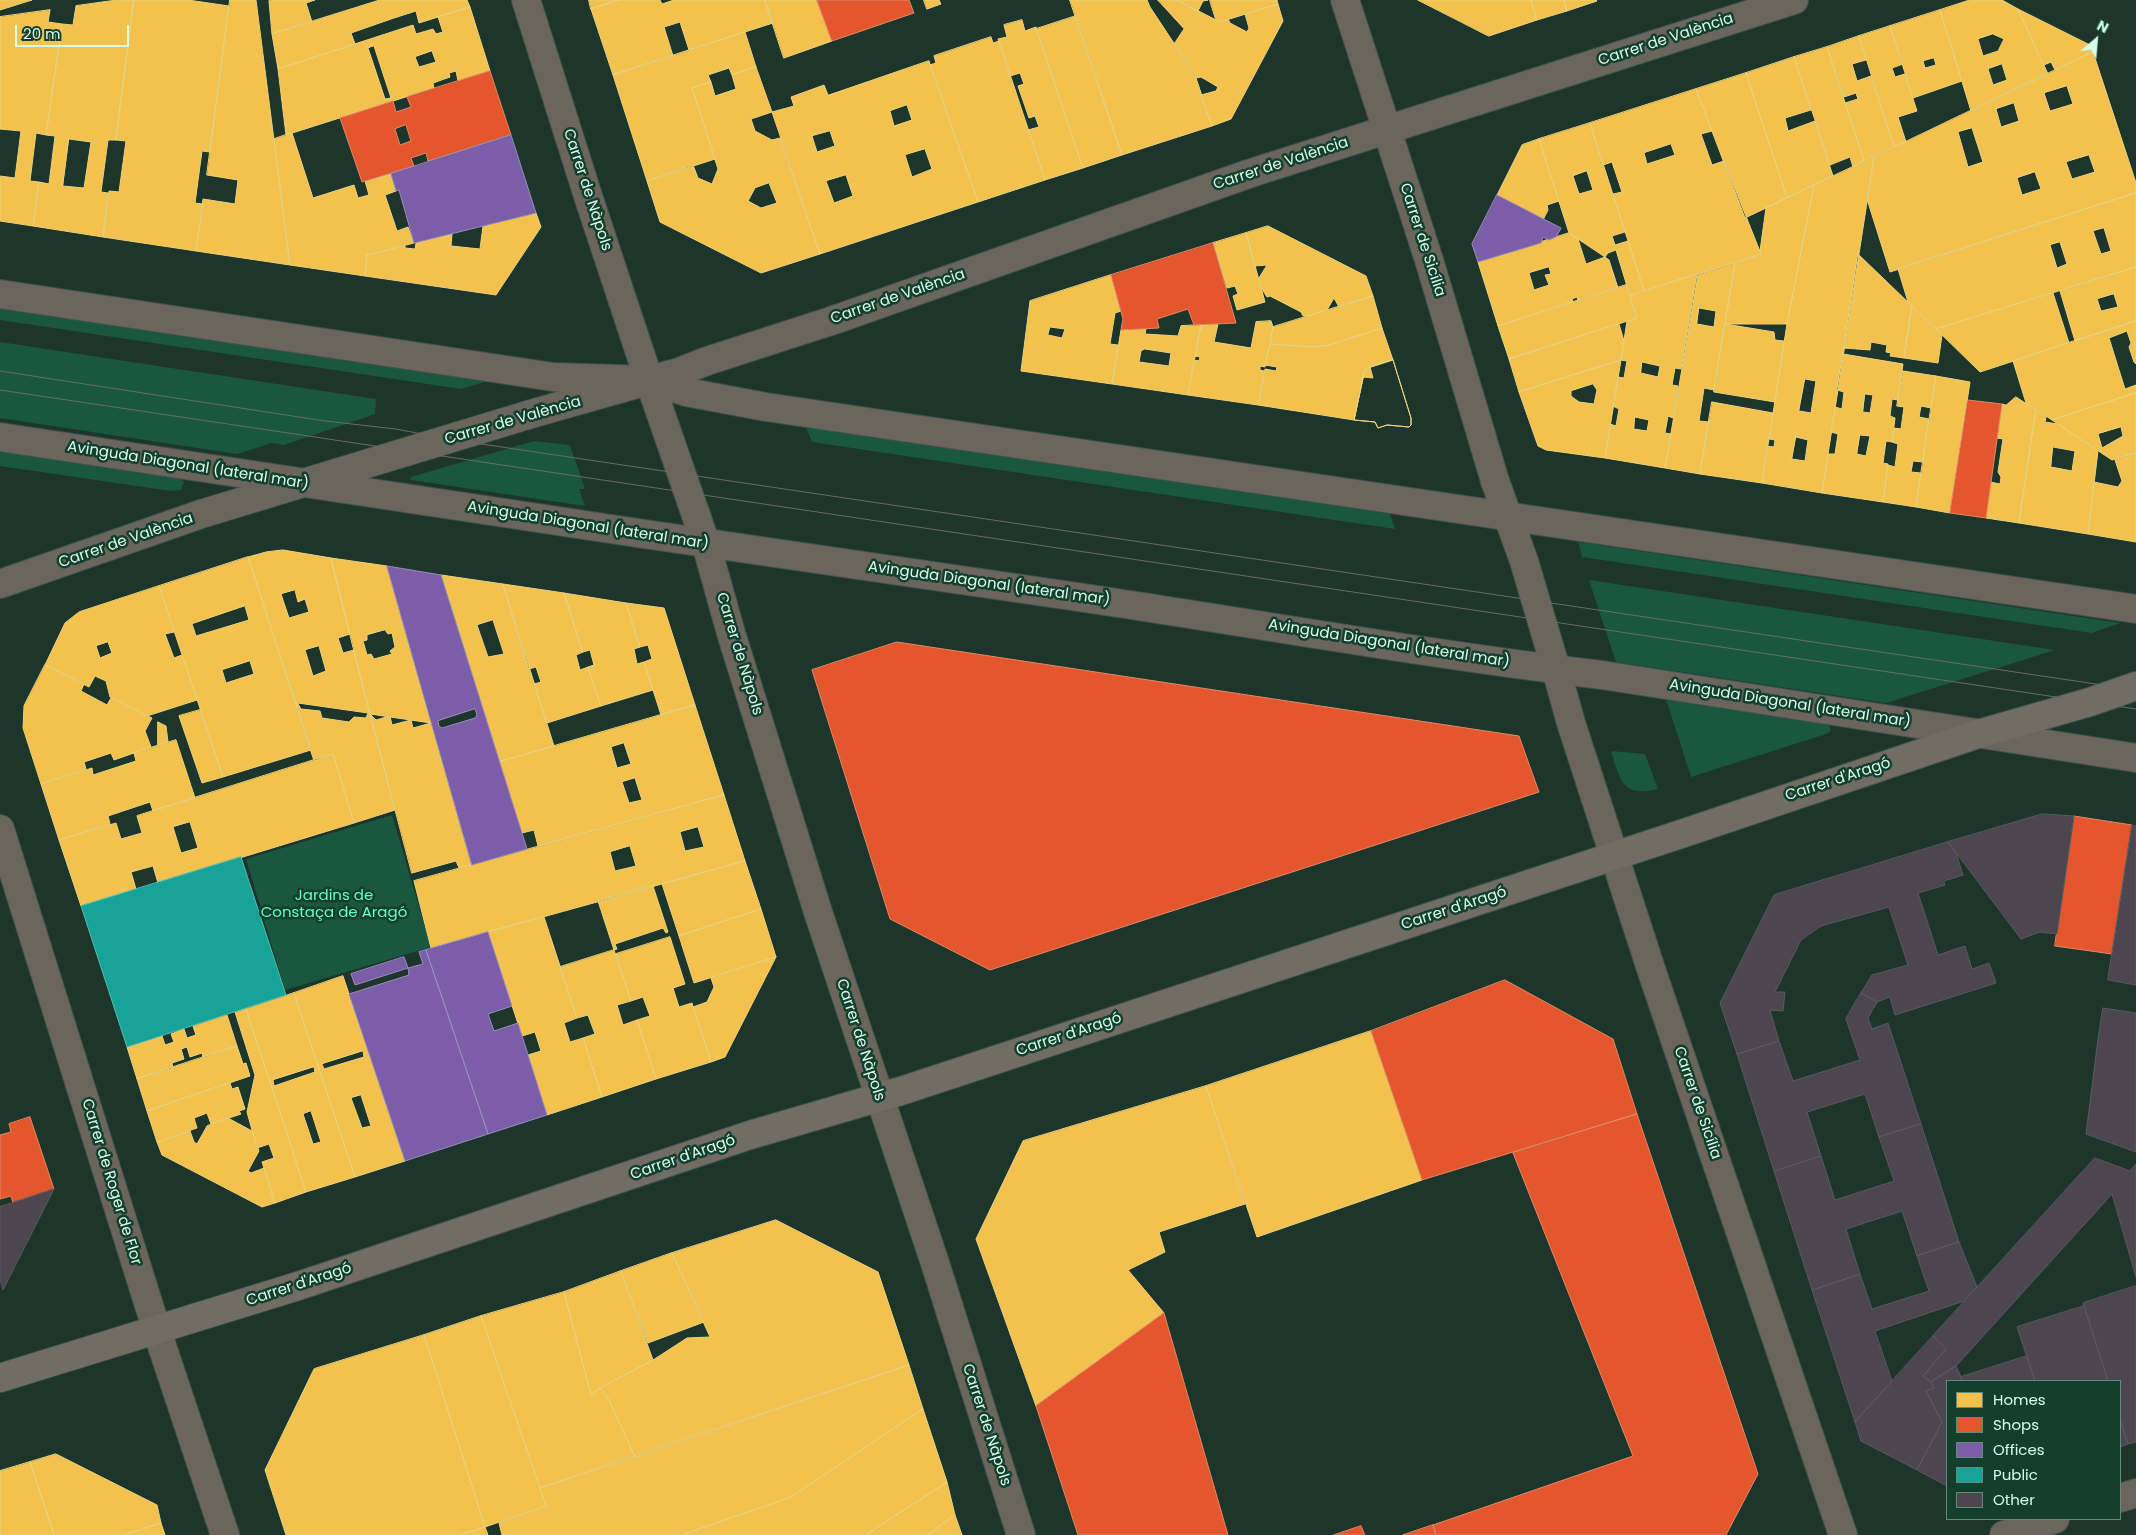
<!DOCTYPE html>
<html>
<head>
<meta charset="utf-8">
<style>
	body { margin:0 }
	#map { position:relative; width:2136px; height:1535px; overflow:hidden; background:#1e352c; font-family:Poppins,sans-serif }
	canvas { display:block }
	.legend { position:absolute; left:1946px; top:1380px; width:175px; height:140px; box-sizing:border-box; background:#143f2e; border:1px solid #628b79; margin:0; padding:6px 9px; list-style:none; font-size:15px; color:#d6fdea }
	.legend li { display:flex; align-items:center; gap:10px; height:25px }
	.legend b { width:25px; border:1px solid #628b79 }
	.north { position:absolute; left:2071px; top:15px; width:50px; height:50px; -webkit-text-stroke:4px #143f2e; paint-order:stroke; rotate:27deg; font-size:14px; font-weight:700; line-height:20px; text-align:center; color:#d6fdea }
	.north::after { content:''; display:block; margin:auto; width:18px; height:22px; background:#d6fdea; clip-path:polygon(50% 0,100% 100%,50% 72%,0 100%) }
	.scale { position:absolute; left:15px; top:25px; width:114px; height:22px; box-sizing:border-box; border:2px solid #d6fdea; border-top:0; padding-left:6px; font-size:15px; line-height:18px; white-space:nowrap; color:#d6fdea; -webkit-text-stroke:4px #143f2e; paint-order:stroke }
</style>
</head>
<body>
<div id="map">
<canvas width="2136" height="1535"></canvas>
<ul class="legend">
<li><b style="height:14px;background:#f2c14e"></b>Homes</li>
<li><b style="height:14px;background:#e4572e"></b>Shops</li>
<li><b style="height:14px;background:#7b5ea7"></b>Offices</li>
<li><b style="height:14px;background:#17a398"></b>Public</li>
<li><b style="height:14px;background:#4d454f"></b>Other</li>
</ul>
<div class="north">N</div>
<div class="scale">20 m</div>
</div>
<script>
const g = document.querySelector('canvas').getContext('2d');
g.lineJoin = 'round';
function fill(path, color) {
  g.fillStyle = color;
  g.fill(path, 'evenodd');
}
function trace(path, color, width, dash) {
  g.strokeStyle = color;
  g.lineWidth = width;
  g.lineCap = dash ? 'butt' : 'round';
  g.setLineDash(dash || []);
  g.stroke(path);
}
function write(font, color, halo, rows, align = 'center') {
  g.font = font + ' Poppins,sans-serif';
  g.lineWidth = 5;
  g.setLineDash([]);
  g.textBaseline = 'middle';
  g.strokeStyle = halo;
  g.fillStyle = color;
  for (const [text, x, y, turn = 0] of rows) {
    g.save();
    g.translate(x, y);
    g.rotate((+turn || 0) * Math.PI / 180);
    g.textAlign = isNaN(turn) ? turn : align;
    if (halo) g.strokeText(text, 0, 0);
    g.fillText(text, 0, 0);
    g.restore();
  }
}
fill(new Path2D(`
	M0 307 488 381 461 389 0 320Z
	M0 342 376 399 375 414 284 445 272 443 237 454 0 418Z
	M806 427 1390 514 1395 529 812 442Z
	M534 441 570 445 585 489H579L585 506 411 480V477Z
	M0 451 179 478 184 482 181 490 171 491 0 466Z
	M1578 542 2120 623 2092 633 1582 557Z
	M1589 580 2055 650 1886 703 1616 662Z
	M1666 699 1827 723 1831 729 1829 733 1691 777Z
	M1611 751 1645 754 1658 789C1622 798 1620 780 1611 751Z
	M392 815 431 947 285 990 246 859Z`), '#1a5740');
const homes = new Path2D(`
	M0 0H32L0 10Z
	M117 0H134L116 140H108L101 192 108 193 103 237 33 226 39 182 49 184 55 136 46 135 62 24 73 25 76 6ZM69 139 91 142 84 188 63 186Z
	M134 0H188L229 6 210 152 202 151 195 203 203 204 196 251 103 237 109 191 119 192 126 141 116 140Z
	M230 0H256L290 265 196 251 203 199 235 204 238 180 207 175Z
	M272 0H315L306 3 312 22 272 34 269 1Z
	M380 0H467L470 7 419 23 416 11 394 18 351 33 355 44 278 69 272 34Z
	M589 0H619L591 9Z
	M619 0H660L662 4 674 0H765L773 23 689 50 680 22 664 27 673 56 613 75 591 9Z
	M765 0H817L832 41 784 58Z
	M924 0H939L941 4 927 9Z
	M1070 0H1147L1150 7 1195 75 1212 126 1122 155Z
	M1158 0H1177L1220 22 1228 19 1230 23 1247 32 1249 28 1245 14 1278 4 1283 21 1231 119 1212 126 1201 95 1216 91 1218 87 1201 77 1196 78 1174 44 1184 29Z
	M1177 0H1208L1203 1 1198 11Z
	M1210 0H1277L1278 4 1220 22 1216 20Z
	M1418 0H1531L1537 20 1489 36Z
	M1531 0H1564L1567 11 1537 20Z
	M1564 0H1596L1597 1 1567 11Z
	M1970 0H2002L2018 9 2048 74 1971 111 1940 10ZM1993 34 2004 39 1998 51 1983 56 1978 39ZM2002 64 2007 80 1993 85 1988 69Z
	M470 7 490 71 458 81 456 71 449 73 450 77 433 83 434 88 286 135 278 69 413 25 416 34 433 29 436 34 443 32 438 17ZM374 46 391 98 385 99 368 48ZM432 51 436 62 419 67 415 57Z
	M2018 9 2092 46 2093 52 2055 70 2051 62 2044 65Z
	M50 10 48 22 62 24 46 135 36 133 30 181 39 182 33 226 0 221V176L15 178 21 131 0 129V17Z
	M1940 10 1962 81 1913 98 1890 26ZM1934 58 1936 65 1925 68 1923 61Z
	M1076 16 1122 155 1083 168 1036 29Z
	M1022 20 1025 31 1036 27 1083 168 1045 180 1028 130 1039 127 1035 116 1029 118 1018 86 1024 84 1020 73 1010 76 998 39 1007 37 1004 25Z
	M1890 26 1903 64 1892 68 1895 77 1905 74 1917 111 1898 117 1906 142 1894 147 1859 36Z
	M745 32 756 67 732 75 729 68 708 75 711 82 692 88 715 159 647 181 613 75Z
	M1859 36 1866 60 1852 64 1857 81 1871 76 1894 147 1864 161 1845 103 1858 99 1856 93 1844 97 1827 47Z
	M991 37 993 43 999 41 1045 180 978 202 930 65 936 63 934 56Z
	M1827 47 1864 161 1853 167 1850 157 1830 165 1794 57Z
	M2093 52 2136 183V193L1890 272 1867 199 1874 157ZM2067 86 2073 104 2050 111 2044 93ZM2014 103 2019 121 2001 127 1996 109ZM1972 128 1983 162 1968 167 1958 132ZM2089 155 2095 172 2072 179 2066 162ZM2035 172 2041 189 2022 195 2017 178Z
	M1794 57 1811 110 1785 118 1788 131 1815 121 1833 176 1787 198 1746 73Z
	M929 61 978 202 820 254 772 112 794 106 791 97 824 85 828 95ZM907 105 912 120 894 126 890 111ZM830 131 835 146 817 152 812 136ZM925 149 932 169 912 177 905 155ZM846 175 853 196 834 203 826 181Z
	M756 67 772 112 751 119 755 131 772 140 780 138 820 254 761 273 660 222 647 181 693 165 698 178 712 184 718 169 692 88 711 82 715 96 736 89 732 75ZM769 183 777 203 761 208 748 201 755 188Z
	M1746 73 1787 198 1745 218 1696 89Z
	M1696 89 1712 131 1701 134 1712 165 1724 161 1761 254 1644 291 1613 194 1622 192 1612 162 1603 165 1590 123ZM1671 144 1675 155 1647 164 1644 153Z
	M1590 123 1625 232 1612 236 1615 245 1628 241 1644 291 1630 296 1616 250 1608 253 1605 257 1569 233 1539 139ZM1587 171 1593 190 1579 194 1573 176Z
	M292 133 313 198 354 185 358 198 369 195 365 181 391 174 396 191 385 195 397 231 408 227 414 243 367 255 365 276 290 265 274 139Z
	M1539 139 1559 201 1547 205 1548 210 1543 220 1497 195 1522 145Z
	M1874 157 1822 493 1762 483 1767 446 1774 447 1775 440 1769 439 1787 324 1814 185ZM1805 379 1816 381 1811 413 1799 411ZM1796 437 1808 440 1805 461 1792 459Z
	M1814 185 1787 324H1725L1735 263 1761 254 1760 251 1766 208Z
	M2136 193V267L1936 329 1908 302 1898 269ZM2104 228 2111 251 2101 254 2093 231ZM2060 242 2067 264 2057 268 2050 245Z
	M536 213 541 227 496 295 365 276 367 255 405 246V248L415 249 416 243 452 234 451 246 480 249 483 226Z
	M1268 226 1366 276 1373 296 1339 307 1334 298 1327 310 1309 316H1303L1301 312 1270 296 1267 297 1262 289 1259 278 1267 265 1255 266 1246 233Z
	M1246 233 1265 302 1237 310 1233 296 1238 294 1235 286 1227 288 1213 243Z
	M1569 233 1578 239 1586 264 1605 257 1609 260 1618 288 1578 301 1577 297 1572 299 1573 302 1568 304 1498 326 1478 262ZM1549 267 1551 274 1545 275 1549 285 1534 290 1529 273Z
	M1858 254 1912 306 1904 358 1890 356 1891 353 1886 352 1887 345 1871 342 1870 350 1844 348Z
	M1735 263 1714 390 1704 388 1699 421 1709 422 1700 474 1665 468 1698 275ZM1699 308 1716 311 1714 327 1697 324Z
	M2136 267V321L2075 341 2060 291ZM2114 294 2118 307 2101 311 2097 299Z
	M1697 274 1681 369 1675 368 1672 385 1678 386 1673 418 1668 416 1665 433 1671 434 1665 468 1605 458 1610 424 1616 426 1619 409 1613 406 1618 377 1624 378 1627 361 1621 360 1627 321 1637 318 1630 296ZM1642 362 1660 366 1658 377 1641 373ZM1635 417 1649 420 1647 431 1634 429Z
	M1111 275 1121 311 1115 313 1110 344 1118 345 1112 384 1021 371 1030 301ZM1050 327 1065 329 1062 338 1048 335Z
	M1626 285 1637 318 1509 359 1498 326Z
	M2053 293 2069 343 1980 372 1936 329Z
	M1373 296 1382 328 1330 345 1313 347 1270 344 1273 327Z
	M1912 306 1942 335 1938 363 1904 358Z
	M1271 321 1273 327 1265 367 1260 366V370L1264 371 1258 405 1188 395 1194 360 1199 361 1200 357 1195 356 1201 325 1218 324 1214 342 1251 348 1256 322Z
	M2136 321V364L2134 362 2129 347 2131 343 2127 331 2109 338 2125 389 2136 385V393L2052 420 2026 403 2013 361Z
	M1619 324 1624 341 1621 360 1519 392 1509 359Z
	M1725 324 1774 332 1775 340 1784 341 1775 402 1714 392Z
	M1201 325 1188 395 1112 384 1121 330 1146 329 1145 334 1178 336 1181 326ZM1145 349 1171 353 1169 366 1139 362 1141 351Z
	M1382 328 1393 360 1365 369 1354 420 1258 405 1265 369 1276 371 1277 367 1265 365 1270 344 1313 347 1330 345Z
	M1843 354 1903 364 1898 400 1892 399 1890 416 1895 418 1892 442 1886 441 1883 463 1888 464 1883 502 1822 493 1828 454H1835L1838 434 1831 432 1835 407 1842 409 1844 392 1837 390ZM1865 394 1873 395 1870 413 1863 412ZM1860 435 1870 436 1866 456 1857 454Z
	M1393 360 1411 418V425L1409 427 1387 425 1378 428 1375 422 1354 420 1365 369Z
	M1393 360 1411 418V425L1409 427 1387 425 1378 428 1375 422 1354 420 1363 377 1373 378 1370 367Z
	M1621 360 1605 458 1546 450 1538 446 1519 392ZM1593 384 1597 390 1594 404 1579 402 1571 396V391Z
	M1903 371 1936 376 1931 408 1921 406 1919 417 1929 419 1923 462 1913 461 1911 472 1921 473 1916 507 1883 502 1888 465 1895 467 1898 444 1892 442 1894 428 1901 429 1904 407 1897 406Z
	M1936 376 1970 382 1950 513 1916 507Z
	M2136 393V453L2129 455 2112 460 2052 420ZM2121 427 2123 436 2102 448 2098 434Z
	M2016 397 2036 410 2019 523 1986 518 1990 482 2000 484 2001 477 1998 472 2003 439 1997 438 2002 404 2006 405Z
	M1712 402 1773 413 1762 483 1700 474Z
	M2036 410 2046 417 2045 422 2058 424 2098 451 2088 534 2019 523ZM2053 447 2075 451 2072 471 2051 467Z
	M2136 453V542L2088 534 2094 482 2118 487 2122 481 2115 460Z
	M283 550 331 558 350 634 338 638 343 653 354 650 395 810 354 823 333 754 314 761 248 557 266 552ZM295 590 298 602 305 599 309 612 289 618 281 594ZM319 646 326 671 313 676 305 650ZM298 703 368 713 366 718 354 717 349 722 322 718 320 711 301 709Z
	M248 557 311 750 223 777 159 586ZM245 606 249 620 196 636 192 624ZM250 661 254 674 226 683 222 670Z
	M331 558 387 566 431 723 370 714ZM385 630 388 634 392 633 395 647 390 651 392 654 374 659 371 654 367 655 363 641 367 640V635Z
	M441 575 503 584 554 746 499 762ZM493 620 504 654 488 657 477 625Z
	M503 584 564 593 583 652 576 655 580 670 588 667 601 706 547 723 534 684 541 682 536 667 529 669Z
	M159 586 174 632 165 634 174 658 182 655 197 700 147 716 110 697 106 681 95 676 89 687 45 665 65 623 79 612ZM108 642 112 653 100 658 96 646Z
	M564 593 626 603 640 647 634 649 637 664 644 662 653 690 601 706 588 667 594 665 590 650 583 652Z
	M626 603 664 608 695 705 661 715 644 662 652 659 648 645 640 647Z
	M45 665 84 684 81 691 107 705 111 698 152 718 145 731 151 747 114 760 111 753 84 762 86 769 41 784 23 728 24 706Z
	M695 705 724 795 538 846 534 830 522 833 499 762ZM624 743 631 764 617 768 611 747ZM635 778 642 800 629 803 622 782Z
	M200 710 223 777 202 783 179 716Z
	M370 714 376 720 390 716 392 725 411 720 413 728 431 723 472 865 459 868 456 861 412 873Z
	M158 722 166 726 168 742 158 745Z
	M176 740 195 798 153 811 150 802 108 816 110 824 59 840 41 784 92 768 93 775 136 761 134 753Z
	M333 754 354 823 158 883 153 866 131 872 136 889 81 906 59 840 116 823 121 839 142 833 137 816ZM190 822 198 848 181 853 173 827Z
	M724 795 745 861 431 948 414 881ZM698 827 704 847 685 851 680 832ZM630 846 636 866 615 871 610 852Z
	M745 861 761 909 679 936 662 884Z
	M653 886 668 932 666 933 663 928 615 944 617 949 614 950 598 901Z
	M761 909 776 957 694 983 679 936Z
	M544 917 577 1018 564 1023 570 1042 583 1038 602 1097 547 1115 528 1055 541 1051 535 1032 522 1036 488 932Z
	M670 937 685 984 673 988 679 1007 692 1003 711 1062 656 1079 637 1020 650 1016 643 997 631 1001 616 954Z
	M614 950 631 1001 617 1005 623 1025 637 1020 656 1079 602 1097 583 1038 595 1034 588 1015 577 1018 560 967Z
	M776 957 725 1057 711 1062 693 1007 707 1002 714 987 711 978Z
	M343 976 405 1161 355 1177 294 993ZM363 1051 364 1057 324 1069 322 1064ZM361 1095 371 1126 362 1128 351 1098Z
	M294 993 355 1177 306 1192 246 1009ZM314 1067 315 1072 274 1086 273 1080ZM311 1111 321 1142 313 1144 303 1114Z
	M246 1009 306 1192 275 1203 262 1162 274 1158 269 1144 257 1148 247 1112 255 1075 235 1012Z
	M227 1015 237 1046 203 1058 202 1053 190 1057 187 1047 181 1049 184 1059 172 1063 173 1068 137 1079 127 1047 162 1036 165 1045 174 1042 171 1034 184 1029 187 1038 196 1035 193 1026Z
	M1371 1031 1422 1180 1257 1237 1206 1086Z
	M237 1046 243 1064 246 1063 250 1076 147 1111 137 1079Z
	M230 1083 232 1089 238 1087 245 1109 239 1111 241 1114 211 1124 207 1113 194 1118 197 1128 157 1142 147 1111Z
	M1206 1086 1245 1204 1159 1232 1165 1252 1128 1270 1164 1313 1036 1406 976 1239 1023 1141Z
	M228 1118 252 1131 259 1151 248 1171 251 1173 264 1168 275 1203 262 1207 162 1155 157 1142 190 1131 194 1142 197 1144 207 1126Z
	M776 1220 878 1272 909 1365 635 1457 609 1400 600 1388 653 1360 687 1338 710 1337 672 1253Z
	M672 1253 704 1322 648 1343 621 1271Z
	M621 1271 653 1360 600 1388 591 1395 564 1292Z
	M564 1292 591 1395 600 1388 609 1400 635 1457 540 1488 481 1316Z
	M481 1316 546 1506 485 1527 424 1335Z
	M424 1335 485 1527 460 1535H286L265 1470 314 1369Z
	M909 1365 923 1409 791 1497 682 1535H502L499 1523 546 1506 540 1488Z
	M923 1409 947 1482 866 1535H682L791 1497Z
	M56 1454 157 1505 161 1523 124 1535H54L30 1462Z
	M30 1462 54 1535H0V1471Z
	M947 1482 955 1515 928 1535H866Z
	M955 1515 962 1535H928Z
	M161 1523 165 1535H124Z
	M485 1527 488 1535H460Z`);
fill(homes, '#f2c14e');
trace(homes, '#ead37d', 1);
const shops = new Path2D(`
	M817 0H909L914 13 832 41Z
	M490 71 511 135 428 161 426 153 411 158 414 166 362 182 340 118 393 101 396 112 411 107 407 97ZM406 125 411 141 400 145 395 129Z
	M1213 243 1236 323 1194 325 1188 309 1157 319 1159 328 1121 330 1123 319 1111 275Z
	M1968 400 2002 404 1986 518 1950 513Z
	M897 642 1519 736 1539 792 990 970 890 919 812 670Z
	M2074 816 2132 825 2112 954 2055 946Z
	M1505 980 1613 1039 1637 1114 1422 1180 1371 1031Z
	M1637 1114 1758 1474 1726 1535H1436L1433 1525 1633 1456 1513 1153Z
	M30 1117 54 1189 13 1203 11 1196 0 1199V1135L11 1132 9 1124Z
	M1164 1313 1228 1535H1078L1036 1406Z
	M1433 1525 1436 1535H1403Z
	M1361 1526 1365 1535H1334Z`);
fill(shops, '#e4572e');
trace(shops, '#e08966', 1);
const offices = new Path2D(`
	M511 135 536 213 414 243 399 190 396 191 391 174Z
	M1497 195 1561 228 1556 237 1549 240 1543 237 1541 243 1478 262 1472 244Z
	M387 566 441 575 527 849 472 865ZM475 709 477 715 475 718 442 728 439 726 438 721Z
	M488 932 512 1006 488 1014 494 1031 518 1023 547 1115 488 1134 426 950Z
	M426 950 488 1134 405 1161 349 994 409 975 408 968 423 964 419 952Z
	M404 957 408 968 355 985 351 974Z`);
fill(offices, '#7b5ea7');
trace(offices, '#968ebb', 1);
const public = new Path2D(`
	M241 857 286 995 127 1047 81 906Z`);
fill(public, '#17a398');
trace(public, '#50beb1', 1);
const building = new Path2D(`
	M2042 814 2074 816 2057 934 2040 932 2021 939 1948 842Z
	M2132 825 2136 826V985L2108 980Z
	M1948 842 1956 853 1963 875 1944 881 1945 885 1918 893 1938 955 1965 946 1972 969 1989 963 1996 983 1895 1015 1890 997 1877 1002 1861 993 1872 975 1908 965 1889 907 1821 926 1801 940 1775 992H1785L1783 1011 1770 1010 1779 1041 1737 1054 1720 1003 1774 895Z
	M1861 993 1877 1002 1868 1018 1872 1029 1888 1023 1921 1124 1879 1137 1865 1094 1807 1112 1821 1156 1774 1171 1737 1054 1779 1041 1793 1081 1860 1060 1846 1019Z
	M2103 1008 2136 1013V1152L2086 1134 2098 1039Z
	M1921 1124 1959 1242 1917 1256 1902 1211 1846 1229 1860 1274 1812 1290 1774 1171 1821 1156 1835 1200 1894 1181 1879 1137Z
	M2095 1158 2130 1171 2136 1164V1277L2112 1194 1956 1366 1931 1382 1923 1376 1946 1349 1933 1336Z
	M54 1189 3 1290 0 1280V1207Z
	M1959 1242 1977 1287 1964 1301 1875 1331 1892 1381 1855 1422 1812 1290 1860 1274 1872 1309 1929 1291 1917 1256Z
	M2136 1286V1442L2128 1444 2120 1419V1381H2108L2083 1303Z
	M2084 1306 2108 1381H2035L2017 1327Z
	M1933 1336 1946 1349 1923 1376 1931 1382 1934 1388 1926 1391 1942 1422 1917 1470 1861 1441 1855 1422Z
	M2027 1356 2035 1381H1963L1961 1377Z
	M1956 1366 1963 1381H1947V1486L1917 1470 1942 1422 1926 1391 1934 1388 1931 1382Z
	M2120 1419 2128 1444 2120 1447Z`);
fill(building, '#4d454f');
trace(building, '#595a5c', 1);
const minor = new Path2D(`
	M526 0 588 196 649 380
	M1345 0 1429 260 1495 481
	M0 437C356 493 714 544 1071 596 1248 622 1424 654 1602 675L2136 758
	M706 544 731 633 818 912 934 1260 1021 1535
	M1556 669 1571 723 1651 969 1843 1535
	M0 829 157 1331 225 1535
	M2120 1498 2136 1493
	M2004 1535 2055 1519`);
const tertiary = new Path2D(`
	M0 294 553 377 649 380 686 392 766 407 2136 609
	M649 380 706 544
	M1495 481 1524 561 1556 669`);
const secondary = new Path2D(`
	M0 584 201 514 531 414 679 372 707 361 834 320 1251 173 1794 0`);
const primary = new Path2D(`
	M0 1378 298 1286 750 1135 901 1091 1687 832 1978 734 2090 702 2136 686`);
trace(minor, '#3d534a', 30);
trace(tertiary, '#3d534a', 30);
trace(secondary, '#3d534a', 30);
trace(primary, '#3d534a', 30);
trace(minor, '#6b655c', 28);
trace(tertiary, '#6b655c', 28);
trace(secondary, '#6a665c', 28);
trace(primary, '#726d63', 28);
trace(new Path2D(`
	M0 371 325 421 396 429 448 439 2136 690
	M0 390 2136 709`), '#696c63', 1);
write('15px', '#d6fdea', '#143f2e', [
	["Carrer de València",1666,40,-18],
	["Carrer de València",1281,164,-18],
	["Carrer de Nàpols",587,190,72],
	["Carrer de Sicília",1422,240,72],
	["Carrer de València",898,297,-19],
	["Carrer de València",513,421,-16],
	["Avinguda Diagonal (lateral mar)",188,466,9],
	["Avinguda Diagonal (lateral mar)",588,526,9],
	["Carrer de València",126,541,-19],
	["Avinguda Diagonal (lateral mar)",989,584,8],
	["Avinguda Diagonal (lateral mar)",1389,644,9],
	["Carrer de Nàpols",739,654,73],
	["Avinguda Diagonal (lateral mar)",1790,704,9],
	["Carrer d'Aragó",1838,780,-18],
	["Carrer d'Aragó",1454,909,-18],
	["Carrer d'Aragó",1069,1035,-18],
	["Carrer de Nàpols",860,1040,72],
	["Carrer de Sicília",1697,1103,71],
	["Carrer d'Aragó",683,1158,-19],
	["Carrer de Roger de Flor",111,1182,73],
	["Carrer d'Aragó",299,1285,-18],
	["Carrer de Nàpols",986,1425,72]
]);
write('15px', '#64fdc2', '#143f2e', [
	["Jardins de",334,896],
	["Constaça de Aragó",334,913]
]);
</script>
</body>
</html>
